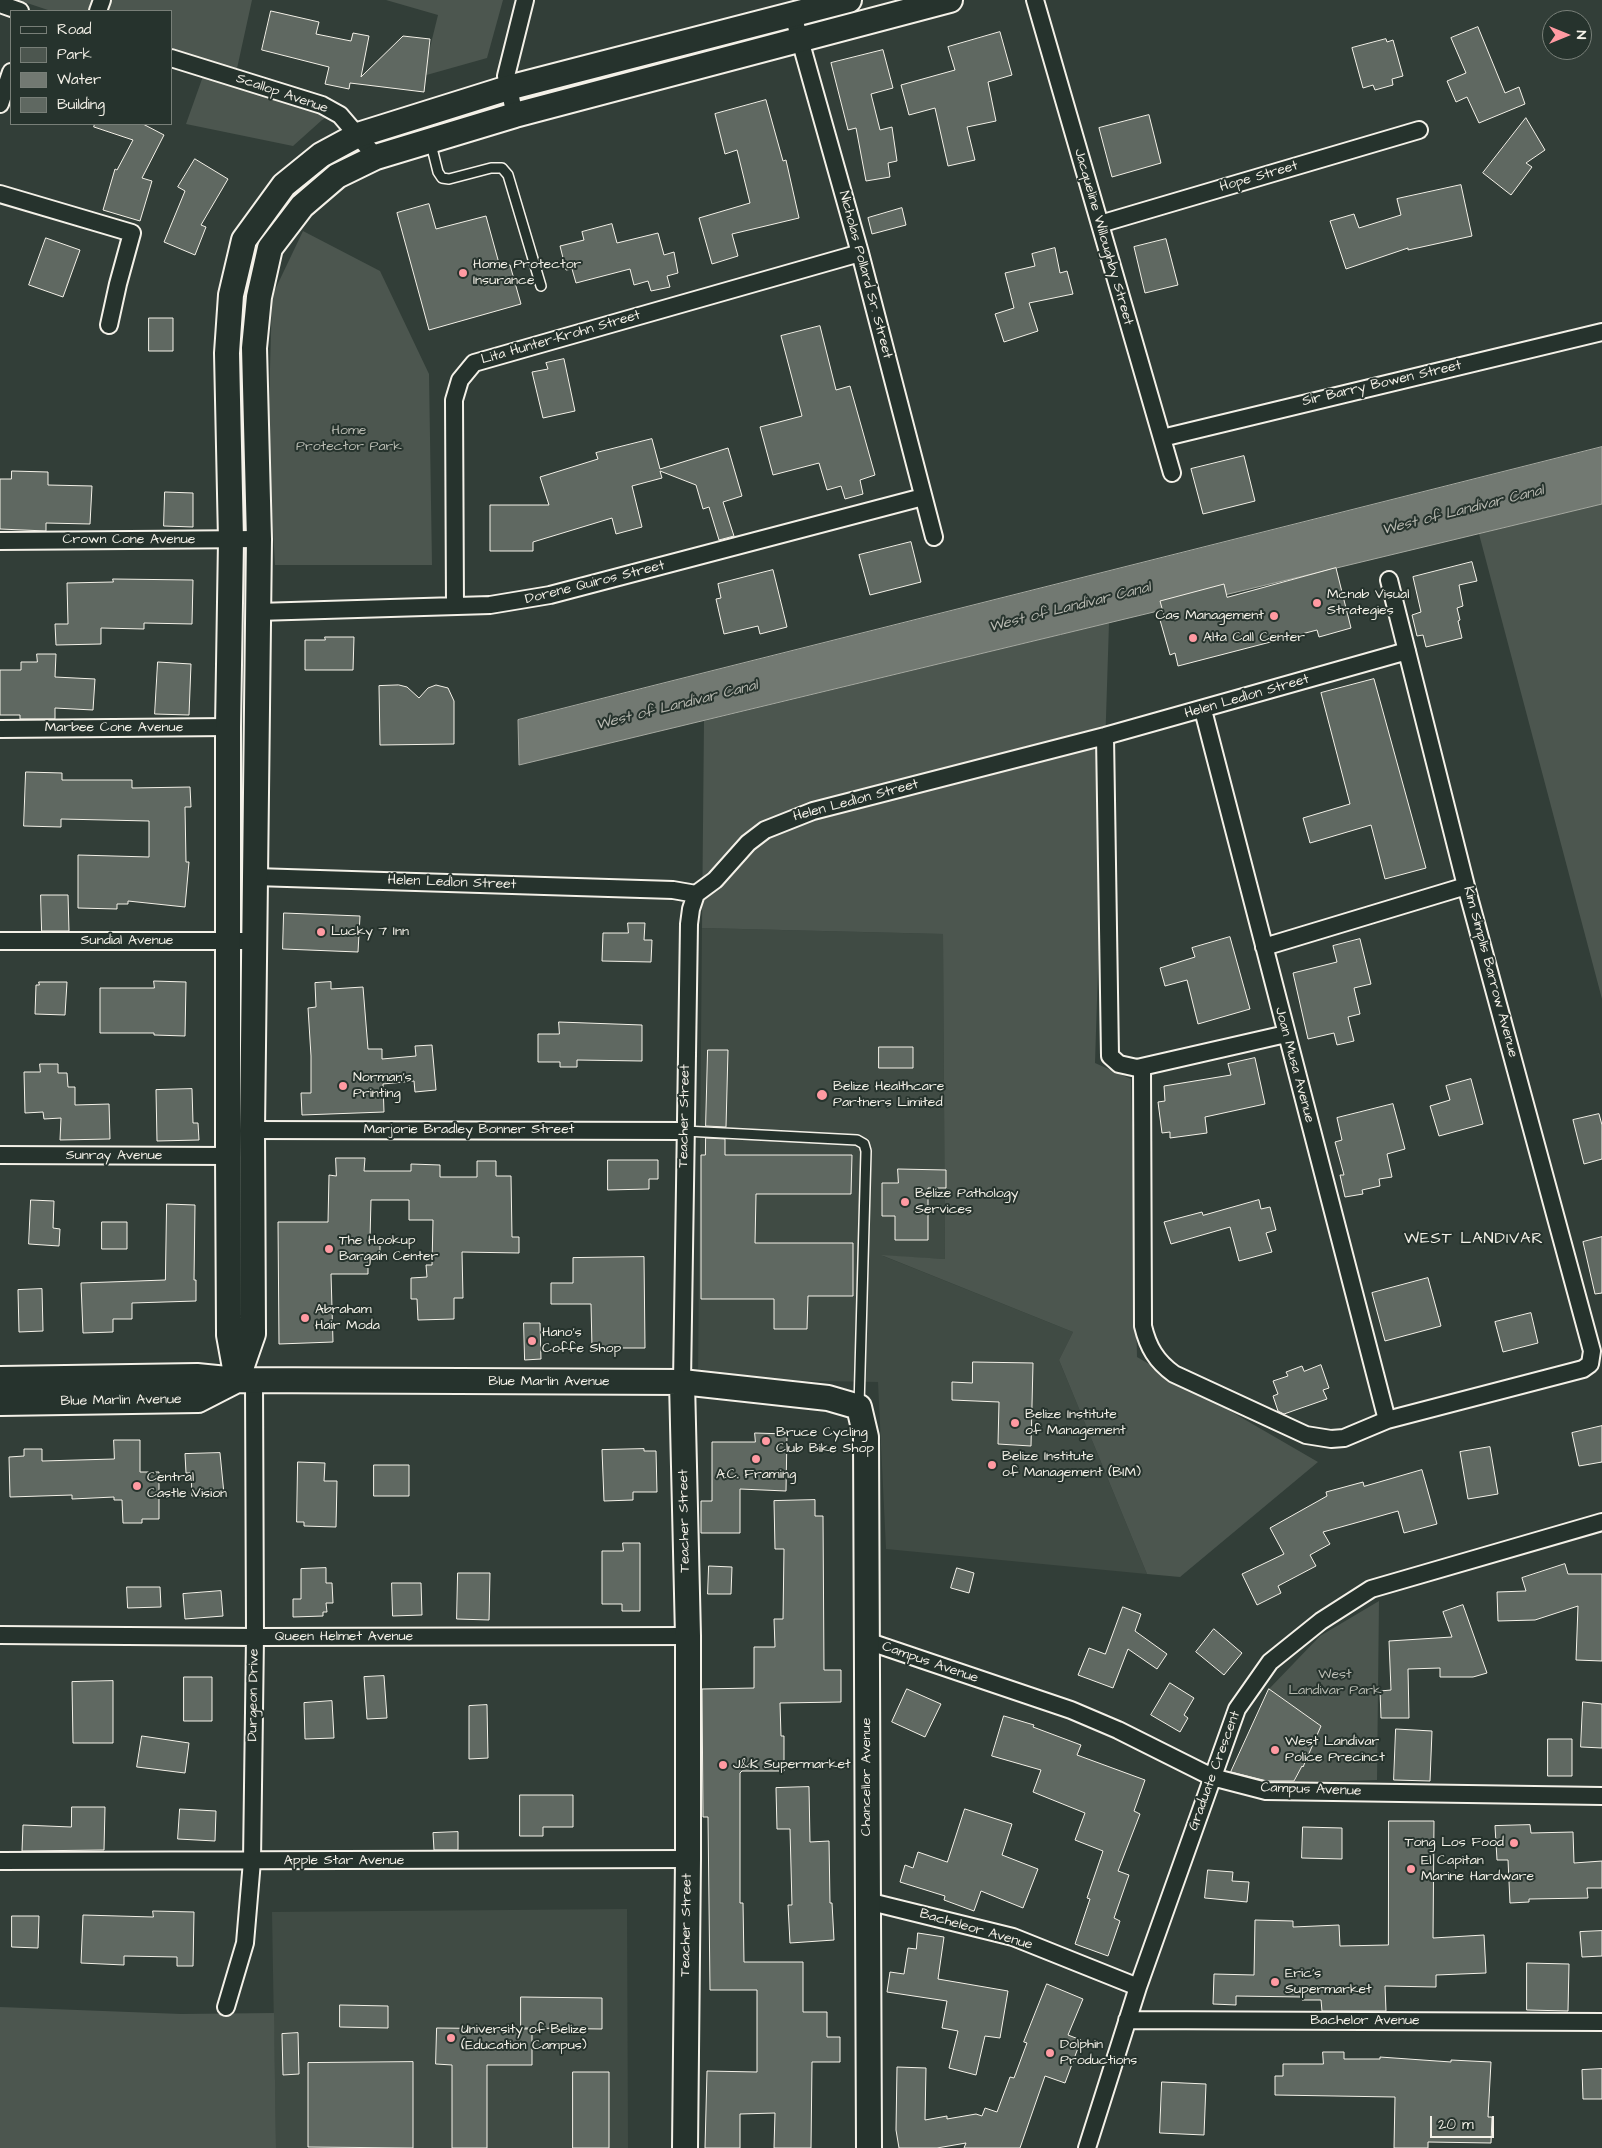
<!DOCTYPE html>
<html>
<head>
<meta charset="utf-8">
<style>
	body { margin:0 }
	#map { position:relative; width:1602px; height:2148px; overflow:hidden; background:#323e38; font-family:"Architects Daughter",sans-serif }
	canvas { display:block }
	.legend { position:absolute; left:10px; top:10px; width:162px; height:115px; box-sizing:border-box; background:#26332d; border:1px solid #787f78; margin:0; padding:6px 9px; list-style:none; font-size:15px; color:#f4f1e8 }
	.legend li { display:flex; align-items:center; gap:10px; height:25px }
	.legend b { width:25px; border:1px solid #787f78 }
	.north { position:absolute; left:1542px; top:10px; width:50px; height:50px; box-sizing:border-box; background:#26332d; border:1px solid #787f78; border-radius:50%; rotate:90deg; font-size:14px; font-weight:700; line-height:20px; text-align:center; color:#f4f1e8 }
	.north::after { content:''; display:block; margin:auto; width:18px; height:22px; background:#ff9aa2; clip-path:polygon(50% 0,100% 100%,50% 72%,0 100%) }
	.scale { position:absolute; left:1430px; top:2116px; width:64px; height:22px; box-sizing:border-box; border:2px solid #f4f1e8; border-top:0; padding-left:6px; font-size:15px; line-height:18px; white-space:nowrap; color:#f4f1e8; -webkit-text-stroke:4px #26332d; paint-order:stroke }
</style>
</head>
<body>
<div id="map">
<canvas width="1602" height="2148"></canvas>
<ul class="legend">
<li><b style="height:6px;background:#26332d"></b>Road</li>
<li><b style="height:14px;background:#4c564f"></b>Park</li>
<li><b style="height:14px;background:#727972"></b>Water</li>
<li><b style="height:14px;background:#5f6861"></b>Building</li>
</ul>
<div class="north">N</div>
<div class="scale">20 m</div>
</div>
<script>
const g = document.querySelector('canvas').getContext('2d');
g.lineJoin = 'round';
function fill(path, color) {
  g.fillStyle = color;
  g.fill(path, 'evenodd');
}
function trace(path, color, width, dash) {
  g.strokeStyle = color;
  g.lineWidth = width;
  g.lineCap = dash ? 'butt' : 'round';
  g.setLineDash(dash || []);
  g.stroke(path);
}
function write(font, color, halo, rows, align = 'center') {
  g.font = font + ' "Architects Daughter",sans-serif';
  g.lineWidth = 4;
  g.setLineDash([]);
  g.textBaseline = 'middle';
  g.strokeStyle = halo;
  g.fillStyle = color;
  for (const [text, x, y, turn = 0] of rows) {
    g.save();
    g.translate(x, y);
    g.rotate((+turn || 0) * Math.PI / 180);
    g.textAlign = isNaN(turn) ? turn : align;
    if (halo) g.strokeText(text, 0, 0);
    g.fillText(text, 0, 0);
    g.restore();
  }
}
fill(new Path2D(`
	M702 928 943 934 945 1259 883 1256 1073 1332 1059 1360 1147 1574 886 1549 878 1382 698 1379Z
	M627 1909 628 2148H276L272 1912Z`), '#404b44');
fill(new Path2D(`
	M18 0H252L236 73 346 106 322 120 293 146 186 124 207 65 171 53V11H51Z
	M386 0H503L487 58 423 76 438 15Z
	M303 231 380 271 429 374 432 565H275L268 440 272 296Z
	M1602 504V999L1479 534Z
	M1109 623 1095 1063 1131 1079 1137 1357 1318 1462 1180 1577 1147 1574 1059 1360 1073 1332 881 1255 945 1259 943 934 702 928 704 721Z
	M1379 1601 1377 1780 1294 1783 1321 1726 1269 1689 1320 1636Z
	M0 2007 181 2014 274 2013 276 2148H0Z`), '#4c564f');
const water = new Path2D(`
	M1602 447V504L519 765 518 720Z`);
fill(water, '#727972');
trace(water, '#a6a9a1', 1);
const building = new Path2D(`
	M271 11 319 22 316 34 351 41 353 33 369 36 361 77 403 36 430 39 424 92 350 83 349 89 325 84 329 67 262 50Z
	M1478 27 1505 93 1519 87 1525 104 1479 123 1467 97 1456 102 1447 81 1466 73 1451 38Z
	M1000 32 1012 75 988 82 996 121 967 127 975 160 948 166 935 108 909 115 901 85 955 70 948 47Z
	M1386 39 1387 42 1393 40 1403 76 1392 79 1393 85 1375 90 1373 85 1363 88 1352 48Z
	M883 50 893 88 871 94 880 130 892 127 897 161 888 163 890 177 866 181 856 128 848 130 831 63Z
	M766 100 783 161 786 160 799 218 732 234 738 256 712 264 699 218 750 203 737 150 725 154 715 114Z
	M1149 115 1161 163 1112 177 1099 128Z
	M1526 118 1545 150 1526 163 1532 167 1511 195 1483 173Z
	M95 124H143L164 135 142 178 152 181 140 221 103 210 115 169 117 170 133 140 94 127Z
	M195 159 228 179 201 225 206 227 195 255 164 242 185 191 178 187Z
	M1461 185 1472 236 1408 250V248L1346 269 1330 221 1354 214 1359 228 1401 215 1397 199Z
	M429 204 436 229 486 216 500 267 510 265 521 304 429 330 397 213Z
	M902 208 906 225 872 234 868 218Z
	M612 224 617 243 658 233 664 255 674 252 678 273 667 276 670 287 651 291 648 281 634 285 630 269 576 283 572 269 566 270 560 246 584 240 582 232Z
	M46 238 80 250 63 297 29 285Z
	M1166 239 1178 285 1145 293 1134 247Z
	M1055 248 1060 273 1067 271 1073 294 1029 303 1038 331 1004 342 995 314 1014 308 1005 273 1035 266 1032 254Z
	M149 318H173V351H149Z
	M820 326 836 390 850 386 875 475 860 480 863 494 845 499 841 486 827 490 819 463 773 475 760 427 802 416 781 336Z
	M564 359 575 411 543 418 532 372 548 369 546 363Z
	M652 439 660 469 728 448 742 496 723 502 734 536 719 540 709 507 703 509 696 485 660 471 662 478 632 486 642 527 616 534 612 518 533 542V551H490V505H549L540 477 598 459 596 453Z
	M1244 456 1255 501 1203 514 1191 469Z
	M12 471 48 472V485L92 486 90 524 46 523V531L0 529V479H11Z
	M165 492 193 493V527L164 526Z
	M911 542 921 582 870 595 859 555Z
	M1472 562 1477 581 1459 585 1463 606 1457 608 1460 620 1458 621 1462 638 1426 647 1423 635 1417 636 1412 615 1421 612 1413 577Z
	M1336 568 1351 628 1319 637 1317 630 1178 666 1175 653 1170 655 1160 620 1165 619 1160 601 1224 584 1227 597Z
	M773 570 787 627 760 634 758 626 724 634 716 599 721 598 718 584Z
	M113 579 193 580 192 624 144 623V629L101 628V644L56 645 55 624H68L67 583 113 582Z
	M325 637H354L353 670H305V640H325Z
	M37 654H56L55 677 95 679 93 710 55 708V719H20V715H0V670H21V662H37Z
	M158 662 191 664 189 715 155 714Z
	M1374 679 1426 868 1385 879 1371 825 1310 843 1303 818 1350 804 1321 693Z
	M399 685 407 687 419 698 428 688 436 685 448 688 454 701V744L380 745 379 686Z
	M26 772 62 773V780H132V788L190 787 191 807H185L186 862H189L185 907 128 901V904H117V909L78 908V855L149 857V821L61 819V827L24 826Z
	M41 895H68L69 931H42Z
	M284 913 360 916 358 952 283 949Z
	M628 923H645L644 940H652L651 962 602 961 603 933H628Z
	M1230 937 1250 1009 1198 1024 1187 980 1165 986 1160 968 1195 957 1192 948Z
	M1360 939 1371 984 1354 988 1360 1014 1348 1017 1354 1041 1337 1045 1334 1033 1308 1039 1293 973 1337 962 1333 946Z
	M154 981 186 982 185 1036 154 1035V1033H100V988H154Z
	M39 982H67L65 1015 35 1014 36 985H39Z
	M331 982V989L363 987 368 1049H382V1059L416 1056 415 1046 432 1045 436 1090 415 1092 414 1081 383 1084 384 1112 302 1115 301 1093H311V1056L308 1008 316 1007 315 983Z
	M559 1022 642 1025V1061L577 1060V1067H560V1062H538V1034H559Z
	M879 1047H913V1068H879Z
	M708 1050H728L726 1127 706 1126Z
	M1255 1058 1265 1104 1205 1117 1207 1133 1170 1138V1132L1162 1133 1158 1102 1165 1101 1164 1086 1231 1075 1228 1064Z
	M40 1064H58V1073H67L68 1087H75V1105L109 1104 110 1139 60 1140 61 1118 44 1119 43 1112 25 1113 24 1072H40Z
	M1471 1079 1483 1124 1439 1136 1430 1106 1450 1100 1446 1086Z
	M192 1089 193 1123H198L199 1140 157 1141 156 1090Z
	M1393 1104 1405 1149 1387 1154 1392 1177 1379 1179 1380 1186 1362 1190 1363 1194 1345 1197 1340 1175H1344L1335 1142 1342 1140 1337 1118Z
	M1599 1114 1602 1125V1159L1584 1164 1573 1120Z
	M706 1138 725 1139V1155H852L851 1194H756L755 1243H853V1296H808L807 1329H774V1299H701V1155H705Z
	M336 1158H365L364 1171H411V1164L440 1165V1177H477V1161H496V1176H511L512 1237H519V1253L462 1252 463 1298H454V1319L418 1320 417 1299H411V1278L427 1277 426 1265H432L433 1220H409V1200H371L370 1239H380V1258H368V1274H331L333 1342 279 1344 278 1222H328L329 1175 336 1176Z
	M608 1160H658V1179H649V1189L608 1190Z
	M898 1169 946 1170V1188H928V1240H895V1216H882V1183H898Z
	M31 1200 54 1201 53 1228 60 1229 59 1246 29 1244Z
	M1259 1200 1261 1209 1270 1207 1276 1230 1266 1233 1272 1252 1239 1261 1230 1227 1171 1244 1164 1222 1202 1212 1203 1215Z
	M167 1204 195 1205 194 1280H196V1301L132 1303V1319H113V1332L83 1333 81 1283 165 1280Z
	M102 1222H127V1249H102Z
	M1602 1237V1293L1595 1294 1583 1242Z
	M644 1257 645 1348H592L591 1304H551V1283H573V1258Z
	M1428 1278 1441 1326 1385 1341 1372 1293Z
	M42 1289 43 1331 19 1332 18 1290Z
	M1531 1313 1538 1343 1503 1352 1495 1322Z
	M524 1323H540L541 1359 525 1360Z
	M973 1362 1033 1363 1031 1446 998 1444 999 1402 952 1400V1382L972 1383Z
	M1321 1365 1329 1388 1323 1390 1327 1399 1284 1414 1278 1411 1273 1396 1278 1394 1273 1381 1288 1376 1286 1372 1302 1366 1304 1371Z
	M1602 1426V1462L1579 1466 1572 1433Z
	M755 1433 787 1434 786 1491 740 1489V1533H701V1501H712V1442H755Z
	M114 1440H140V1472H159V1519H142V1523H123L122 1500H114V1497L72 1499V1495L10 1497 9 1457 24 1456V1449H42V1461L114 1459Z
	M1490 1447 1498 1494 1468 1499 1460 1452Z
	M644 1449V1451H656L657 1492H633V1500L604 1501 602 1450Z
	M220 1453 224 1494 192 1496 191 1473H186L185 1454Z
	M298 1462 325 1463 324 1481H337L336 1527 304 1526V1522H297Z
	M374 1465H409V1496H374Z
	M1422 1470 1437 1524 1404 1533 1398 1511 1323 1532 1330 1544 1310 1555 1316 1566 1278 1586 1281 1593 1257 1605 1242 1574 1284 1554 1270 1528 1327 1496 1326 1492 1363 1482 1364 1486Z
	M815 1500V1516H823L824 1670H841V1702L780 1703 781 1736H784V1771H742L740 1773V1903H743L744 1962H803V2012H827V2037H840V2062H812L811 2148H774L775 2113 740 2114V2148H705L707 2071 757 2072V1990H710L708 1817H703L702 1689 754 1688V1647H775L774 1619H783L784 1549H775L774 1501Z
	M623 1543H640V1611H622V1604H602V1551H623Z
	M1565 1564 1568 1574H1602V1661L1576 1660 1578 1606 1535 1620 1498 1621 1497 1592 1526 1591 1522 1578Z
	M709 1566 732 1567 731 1594H708Z
	M326 1568V1583H332L333 1603H326L327 1612H323V1616L293 1617V1599H301V1569Z
	M957 1568 974 1573 969 1593 951 1588Z
	M458 1573H490L489 1620 457 1619Z
	M392 1583H421L422 1615 393 1616Z
	M127 1587H160L161 1607 128 1608Z
	M221 1591 223 1616 185 1619 183 1594Z
	M1463 1605 1487 1673 1473 1677H1440V1668L1408 1669 1409 1718H1381L1380 1691 1391 1690 1389 1641 1452 1637 1443 1612Z
	M1123 1607 1141 1614 1135 1631 1167 1654 1157 1669 1128 1649 1113 1688 1078 1675 1089 1648 1105 1654Z
	M1214 1629 1242 1653 1224 1675 1196 1652Z
	M384 1676 387 1718 367 1719 364 1677Z
	M184 1677H212V1721H184Z
	M113 1681V1743H73L72 1682Z
	M1170 1683 1194 1698 1184 1715 1188 1718 1180 1732 1151 1715Z
	M907 1689 941 1704 925 1737 892 1722Z
	M1269 1689 1321 1726 1303 1767 1302 1766 1294 1781H1267L1231 1772Z
	M332 1701 334 1738 305 1739 304 1703Z
	M1583 1702 1602 1704V1748L1581 1747Z
	M487 1705 488 1758 469 1759V1706Z
	M1004 1716 1034 1725 1033 1727 1081 1745 1077 1755 1145 1780 1134 1811 1140 1814 1118 1871 1129 1875 1114 1918 1120 1921 1108 1956 1075 1944 1090 1899 1087 1898 1103 1851 1075 1840 1085 1813 1033 1792 1041 1770 992 1756Z
	M1396 1729 1432 1731 1430 1781 1394 1780Z
	M142 1736 189 1743 185 1773 137 1767Z
	M1548 1739H1572V1776H1548Z
	M809 1787 810 1842 829 1841 830 1903H832L834 1940 790 1943 788 1905H792L790 1829H777L776 1788Z
	M520 1795H573V1827H543V1836H520Z
	M72 1807H105L104 1850 22 1851 23 1825 71 1827Z
	M180 1809 216 1811 215 1841 178 1839Z
	M965 1809 1012 1824 1002 1855 1038 1869 1023 1908 981 1891 974 1911 944 1900 945 1896 900 1882 905 1865 913 1868 918 1852 947 1862Z
	M1389 1821H1434L1433 1938 1484 1935 1486 1973 1436 1975V1987L1385 1986 1386 2011H1322L1321 2000H1302V1997L1236 1996V2005L1213 2004 1214 1974 1254 1975 1255 1920 1293 1921V1927L1339 1925 1340 1946 1388 1945Z
	M1530 1825 1531 1833 1573 1832 1574 1863 1602 1861V1888H1587L1588 1898 1529 1899V1902L1510 1903 1508 1860H1497L1495 1826Z
	M1303 1827 1342 1828V1859L1302 1858Z
	M458 1832V1850H434L433 1833Z
	M1208 1870 1233 1872 1232 1881 1249 1882 1247 1902 1205 1898Z
	M153 1911 194 1912 193 1966H177V1957L124 1956V1965L81 1963 83 1915 153 1917Z
	M12 1916H39L38 1948 12 1947Z
	M1602 1931V1956L1582 1957 1580 1932Z
	M918 1933 944 1937 938 1979 1008 1991 1000 2038 985 2036 976 2075 949 2068 958 2031 942 2028 947 2001 887 1992 890 1972 904 1974 908 1948 916 1949Z
	M1527 1963 1569 1964 1568 2011 1527 2010Z
	M1047 1984 1083 1999 1068 2035 1081 2040 1065 2083 1045 2076 1020 2148H964L966 2143 937 2148H899L896 2130 897 2067 926 2068 925 2120 947 2116V2119L976 2114 982 2116 985 2108 997 2112 1010 2077 1014 2078 1027 2043 1024 2042Z
	M521 1997 602 1998V2029L521 2028Z
	M340 2005 388 2006V2028L340 2027Z
	M437 2028 532 2029V2065H487V2148H452V2065L436 2064Z
	M298 2033 299 2074 283 2075 282 2034Z
	M1323 2052H1344V2059H1380V2057L1451 2062V2060L1491 2062 1488 2117H1492L1491 2143 1428 2142V2148H1394L1395 2097 1275 2095V2076H1283V2064H1323Z
	M413 2062V2148L308 2147V2063Z
	M1602 2069V2099H1583L1582 2070Z
	M573 2072H609V2148H573Z
	M1162 2082 1206 2084 1204 2135 1160 2133Z`);
fill(building, '#5f6861');
trace(building, '#f4f1e8', 1);
const lane = new Path2D(`
	M430 140 438 172 442 178 449 179 491 168H502L508 175 541 286
	M685 1131 857 1140 864 1144 866 1151 859 1407`);
const street = new Path2D(`
	M1035 0 1172 473
	M0 4 20 11
	M98 11 102 0
	M793 15 860 253 934 537
	M171 58 322 105 340 115 376 157
	M0 104 11 72
	M515 115 506 76 525 0
	M0 194 132 233 118 284 109 325
	M1100 224 1419 130
	M1162 438 1602 332
	M0 541 259 539
	M455 606 454 400 460 380 474 363 860 253
	M258 612 490 605 550 595 923 497
	M1203 710 1387 1420
	M0 729 228 727
	M1105 736 1110 1056 1119 1064 1137 1068 1286 1034
	M255 877 673 890 696 894 715 880 748 843 765 830 813 811 1105 736 1407 651
	M0 941H254
	M1264 947 1466 886
	M1142 1067 1143 1326C1148 1347 1156 1361 1174 1374L1306 1435 1331 1439 1344 1438 1387 1420 1583 1369 1590 1364 1592 1351 1466 886 1389 580
	M252 1130 685 1131
	M0 1155 228 1156
	M682 1382 689 924 691 909 696 894
	M0 1635 255 1637 688 1636
	M867 1641 1071 1710 1118 1730 1212 1777 1266 1791 1602 1796
	M0 1861 688 1859
	M867 1901 1013 1937 1138 1987
	M226 2007 245 1943 252 1861 255 1637 254 1380
	M1127 2020 1602 2022
	M1087 2148 1138 1987 1237 1709 1270 1662 1321 1621 1371 1589 1602 1522`);
const secondary = new Path2D(`
	M0 1379 197 1376 237 1380 682 1382 828 1398 859 1407 866 1437 869 2148
	M237 1379 229 1335 228 1156V727L231 540 227 353 231 295 244 240 284 185 321 155 358 135 508 88 849 0
	M237 1380 253 1334 252 1130 259 539 254 348 259 297 270 248 302 206 337 176 376 157 515 115 950 0
	M682 1382 688 1636V1859L685 2148
	M0 1403 198 1400 237 1380`);
trace(lane, '#f4f1e8', 12);
trace(street, '#f4f1e8', 20);
trace(secondary, '#f4f1e8', 28);
trace(lane, '#26332d', 9);
trace(street, '#26332d', 16);
trace(secondary, '#26332d', 24);
for (const [x, y, r, color] of [
	[463,273,5,"#ff9aa2"],
	[1317,603,5,"#ff9aa2"],
	[1274,616,5,"#ff9aa2"],
	[1193,638,5,"#ff9aa2"],
	[321,932,5,"#ff9aa2"],
	[343,1086,5,"#ff9aa2"],
	[822,1095,6,"#ff9aa2"],
	[905,1202,5,"#ff9aa2"],
	[329,1249,5,"#ff9aa2"],
	[305,1318,5,"#ff9aa2"],
	[532,1341,5,"#ff9aa2"],
	[1015,1423,5,"#ff9aa2"],
	[766,1441,5,"#ff9aa2"],
	[756,1459,5,"#ff9aa2"],
	[992,1465,5,"#ff9aa2"],
	[137,1486,5,"#ff9aa2"],
	[1275,1750,5,"#ff9aa2"],
	[723,1765,5,"#ff9aa2"],
	[1514,1843,5,"#ff9aa2"],
	[1411,1869,5,"#ff9aa2"],
	[1275,1982,5,"#ff9aa2"],
	[451,2038,5,"#ff9aa2"],
	[1050,2053,5,"#ff9aa2"]
]) {
  const dot = new Path2D();
  dot.arc(x, y, r, 0, 2 * Math.PI);
  g.fillStyle = color;
  g.fill(dot);
  trace(dot, '#26332d', 2);
}
write('14px', '#f4f1e8', '#26332d', [
	["Scallop Avenue",282,94,19],
	["Hope Street",1259,177,-16],
	["Jacqueline Willoughby Street",1103,237,74],
	["Nicholas Pollard Sr. Street",865,275,75],
	["Lita Hunter-Krohn Street",561,338,-16],
	["Sir Barry Bowen Street",1382,384,-13],
	["Crown Cone Avenue",129,540],
	["Dorene Quiros Street",595,583,-14],
	["Helen Ledlon Street",1247,697,-16],
	["Marbee Cone Avenue",114,728],
	["Helen Ledlon Street",856,801,-15],
	["Helen Ledlon Street",452,883,2],
	["Sundial Avenue",127,941],
	["Kim Simplis Barrow Avenue",1490,972,75],
	["Joan Musa Avenue",1294,1065,75],
	["Teacher Street",685,1116,-89],
	["Marjorie Bradley Bonner Street",469,1130],
	["Sunray Avenue",114,1156],
	["Blue Marlin Avenue",549,1382],
	["Blue Marlin Avenue",121,1401,-1],
	["Teacher Street",685,1521,-91],
	["Queen Helmet Avenue",344,1637],
	["Campus Avenue",930,1663,19],
	["Durgeon Drive",254,1695,-89],
	["Graduate Crescent",1215,1771,-70],
	["Chancellor Avenue",867,1777,-90],
	["Campus Avenue",1311,1790,2],
	["Apple Star Avenue",344,1861],
	["Teacher Street",687,1925,-89],
	["Bacheleor Avenue",976,1930,16],
	["Bachelor Avenue",1365,2021]
]);
write('14px', '#f4f1e8', '#26332d', [
	["Home Protector",473,265],
	["Insurance",473,281],
	["Mcnab Visual",1327,595],
	["Strategies",1327,611],
	["Cas Management",1264,616,"right"],
	["Alta Call Center",1203,638],
	["Lucky 7 Inn",331,932],
	["Norman's",353,1078],
	["Printing",353,1094],
	["Belize Healthcare",833,1087],
	["Partners Limited",833,1103],
	["Belize Pathology",915,1194],
	["Services",915,1210],
	["The Hookup",339,1241],
	["Bargain Center",339,1257],
	["Abraham",315,1310],
	["Hair Moda",315,1326],
	["Hano's",542,1333],
	["Coffe Shop",542,1349],
	["Belize Institute",1025,1415],
	["of Management",1025,1431],
	["Bruce Cycling",776,1433],
	["Club Bike Shop",776,1449],
	["Belize Institute",1002,1457],
	["of Management (BIM)",1002,1473],
	["A.C. Framing",756,1475,"center"],
	["Central",147,1478],
	["Castle Vision",147,1494],
	["West Landivar",1285,1742],
	["Police Precinct",1285,1758],
	["J&K Supermarket",733,1765],
	["Tong Los Food",1504,1843,"right"],
	["El Capitan",1421,1861],
	["Marine Hardware",1421,1877],
	["Eric's",1285,1974],
	["Supermarket",1285,1990],
	["University of Belize",461,2030],
	["(Education Campus)",461,2046],
	["Dolphin",1060,2045],
	["Productions",1060,2061]
], 'left');
write('14px', '#b9bbb2', '#26332d', [
	["Home",349,431],
	["Protector Park",349,447],
	["West",1335,1675],
	["Landivar Park",1335,1691]
]);
write('italic 15px', '#babbb3', '#26332d', [
	["West of Landivar Canal",1463,511,-14],
	["West of Landivar Canal",1070,608,-14],
	["West of Landivar Canal",677,706,-14]
]);
g.letterSpacing = '1px';
write('16px', '#f4f1e8', '#26332d', [
	["WEST LANDIVAR",1474,1240]
]);
g.letterSpacing = '0px';
</script>
</body>
</html>
